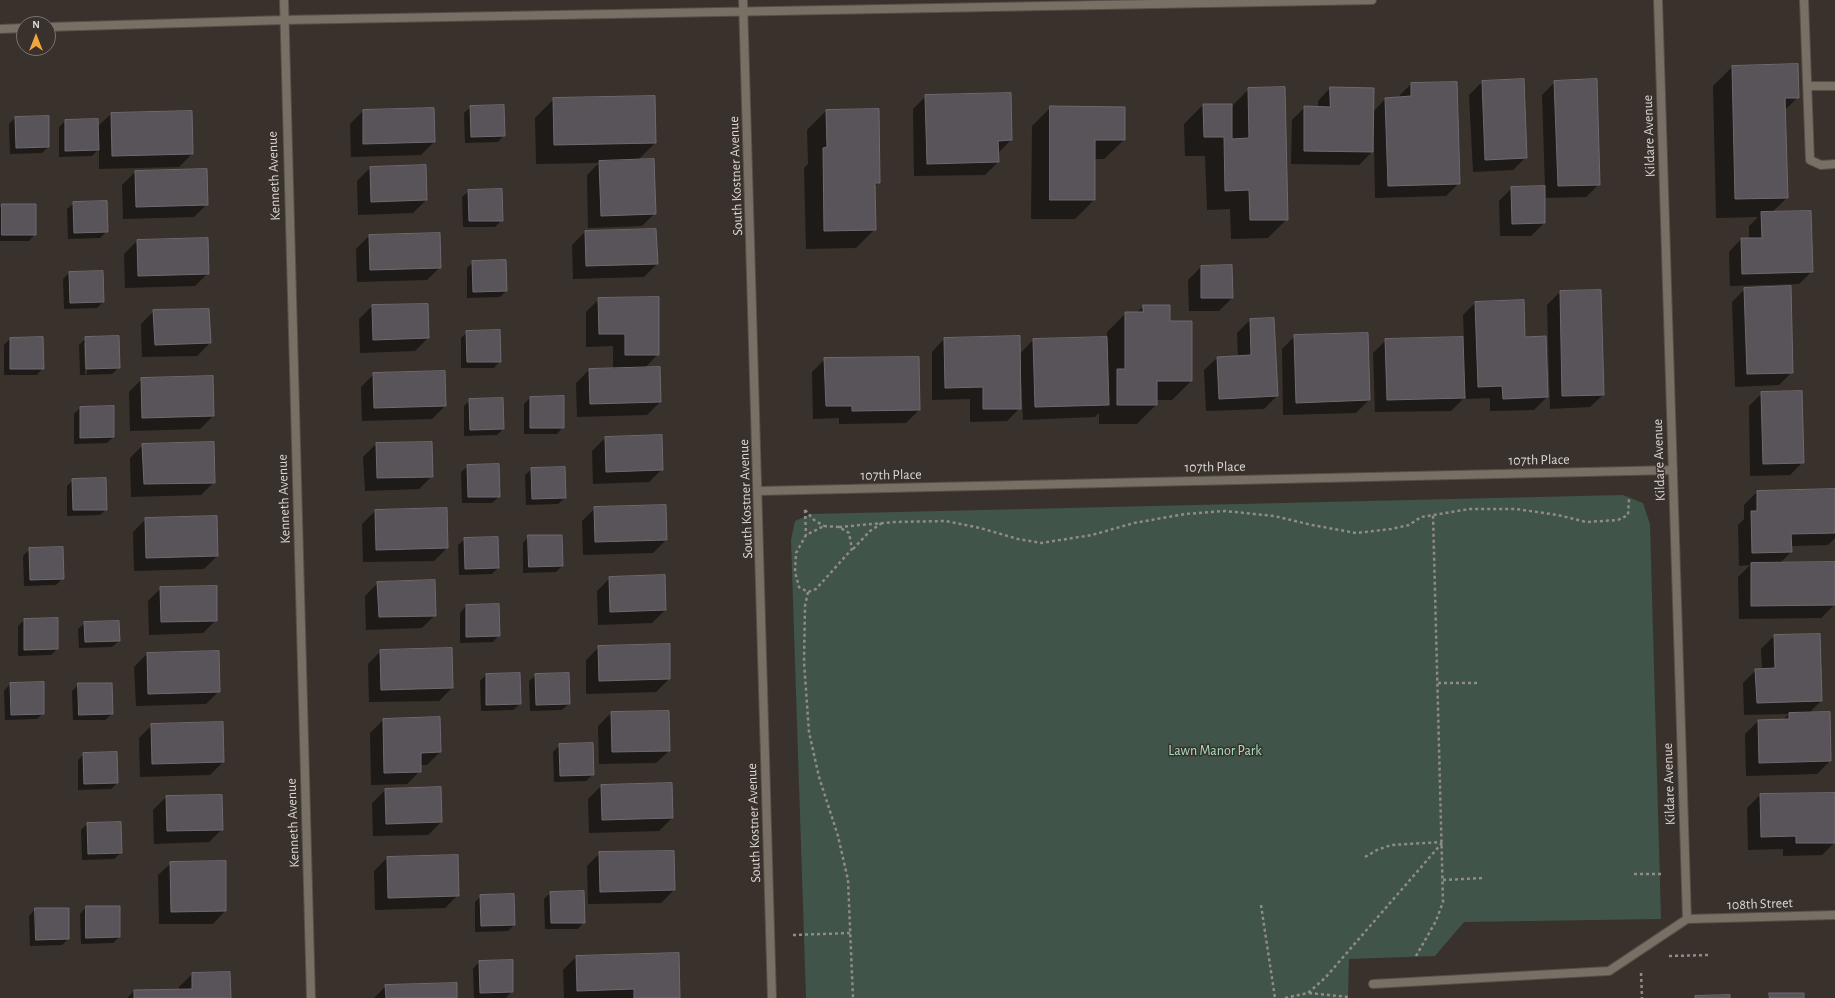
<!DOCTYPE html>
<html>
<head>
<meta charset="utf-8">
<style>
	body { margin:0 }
	#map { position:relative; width:1835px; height:998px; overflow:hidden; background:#39312c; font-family:"Alegreya Sans",sans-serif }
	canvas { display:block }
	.north { position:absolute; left:16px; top:16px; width:40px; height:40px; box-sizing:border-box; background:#39312c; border:1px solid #7a746f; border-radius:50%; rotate:0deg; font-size:11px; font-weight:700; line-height:16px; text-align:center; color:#dcd8d4 }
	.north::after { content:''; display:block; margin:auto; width:14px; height:18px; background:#efa73d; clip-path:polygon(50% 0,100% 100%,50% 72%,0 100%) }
</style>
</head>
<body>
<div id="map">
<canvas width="1835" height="998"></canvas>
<div class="north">N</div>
</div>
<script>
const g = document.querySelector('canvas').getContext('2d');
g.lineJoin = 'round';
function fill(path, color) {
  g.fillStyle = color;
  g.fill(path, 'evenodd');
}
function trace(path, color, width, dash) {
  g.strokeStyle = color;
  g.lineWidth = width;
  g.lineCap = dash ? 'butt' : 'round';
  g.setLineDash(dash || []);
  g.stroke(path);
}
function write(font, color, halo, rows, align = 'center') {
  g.font = font + ' "Alegreya Sans",sans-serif';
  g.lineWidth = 3;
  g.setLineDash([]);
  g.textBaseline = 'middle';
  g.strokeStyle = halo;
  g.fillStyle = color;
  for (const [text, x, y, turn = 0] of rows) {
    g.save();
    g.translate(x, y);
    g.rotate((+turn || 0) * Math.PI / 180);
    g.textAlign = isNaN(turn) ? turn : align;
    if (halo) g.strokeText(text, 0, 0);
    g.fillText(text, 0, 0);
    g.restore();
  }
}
fill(new Path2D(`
	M1623 495 1643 503 1650 524 1661 919 1464 922 1435 956 1349 959 1348 998H806L791 540 795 521 811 514Z`), '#405449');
fill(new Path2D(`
	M1732 67 1798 97 1785 110 1787 198 1771 213 1812 271 1799 284 1730 286 1729 252 1741 239H1749V226L1758 217 1716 218 1713 86Z
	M1482 82 1526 157 1513 170 1473 172 1469 95Z
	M1555 82 1599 184 1586 197 1544 198V223L1531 236H1500L1499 201 1512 188 1545 187 1542 95Z
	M1411 84 1459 183 1446 196 1375 198 1374 143 1372 144V152L1359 165 1291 164 1292 120 1305 107H1318V101L1330 88 1373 112 1386 98 1398 97Z
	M1249 89 1287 219 1268 238 1231 239 1230 209 1207 210 1205 156H1185L1184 124 1203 105 1231 107Z
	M926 96 1011 140 998 153V162L985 175 914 176 913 109Z
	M654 98 655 143 637 161 655 213 642 226 588 228 587 175 599 163 536 164 535 118 554 99Z
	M471 107 504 135 498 142 465 143 464 113Z
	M1051 107 1124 140 1104 159H1094V200L1075 219H1031L1032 126Z
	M433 109 434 142 421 155 351 157 350 124 363 111Z
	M826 111 879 182 874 187 875 229 856 248 806 249 804 168 808 164 807 130Z
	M111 114 192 154 179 167 99 169V149L92 156 59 157V127L65 121 97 120V127Z
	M48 117V147L42 153 10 154 9 124 15 118Z
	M370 168 426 200 413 213 358 215 357 181Z
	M135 172 207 204 194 217 123 219 122 185Z
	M469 191 502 220 495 227H463L462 197Z
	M74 203 107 231 100 238 68 239 67 209Z
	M2 205 35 234 29 241H0V208Z
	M585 232 657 264 644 277 573 279 572 245Z
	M369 236 440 267 427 280 357 282 356 249Z
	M137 241 208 273 195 286 125 288 124 254Z
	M473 262 506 291 500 297 467 298V268Z
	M1201 267 1232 298 1219 311H1189L1188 280Z
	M69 273 103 302 97 308 64 309 63 279Z
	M1745 289 1792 372 1779 385 1735 387 1732 302Z
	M1560 292 1603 395 1590 407 1550 409 1547 305Z
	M599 299 658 354 644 369 660 402 647 415 577 417 576 383 589 370H613V346L586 347V312Z
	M1476 302 1524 338 1545 337 1547 397 1534 410 1490 411V398L1466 399V396L1451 411 1375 412 1373 353 1386 340 1464 338 1463 315Z
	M372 306 428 338 415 351 360 353 359 319Z
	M1144 306 1169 322 1191 381 1172 400H1156V405L1137 424H1099V413L1095 417 1023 420 1021 380H1019L1020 408 1007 421 970 422V399L932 400V352L944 339 1019 355 1033 340 1107 338V332L1126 313H1136Z
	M154 311 210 343 197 356 142 357 141 324Z
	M1250 320 1277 396 1264 409 1206 411 1204 370 1217 358 1238 357 1237 333Z
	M467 332 500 361 494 368H461V338Z
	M1295 336 1369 400 1356 413 1283 415 1282 349Z
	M86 338 119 367 112 374 80 375 79 345ZM84 343H86L87 374H85Z
	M10 339 43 368 37 375H4V345Z
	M825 359 919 410 906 423 839 424V418L813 419 812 372Z
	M374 374 445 406 432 419 362 421 361 387Z
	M142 379 213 416 200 429 130 431 129 392Z
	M1762 393 1803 462 1790 475 1750 476 1749 406Z
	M530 398 563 427 557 434H524V404Z
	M470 400 503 429 497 435 464 436V406Z
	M80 408 113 437 107 443 74 444V414Z
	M661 436 662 469 649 482 593 484 592 451 605 438Z
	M376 444 432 476 419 489 365 491 363 457Z
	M143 445 214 482 201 495 131 497 130 458Z
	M468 466 499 497 492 503H462L461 472Z
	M532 469 565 498 558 504 526 505 525 475Z
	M73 480 106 509 100 515 67 516V486Z
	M1835 490V538L1828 545 1791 546V552L1779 564 1834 605 1821 618 1739 619 1738 577 1750 565 1739 566 1738 525 1744 519V505L1757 492Z
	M595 508 666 540 653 553 583 555 582 521Z
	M446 509 447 548 434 561 363 562 362 524 375 511Z
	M146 519 217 556 204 569 134 571 133 532Z
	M529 536 562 566 556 572 523 573V543Z
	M465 539 498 568 492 574 459 575 458 545Z
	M30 549 63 578 56 585 24 586 23 556Z
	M610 578 665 610 652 623 598 625 597 591Z
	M378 583 435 615 422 628 366 630 365 596Z
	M161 588 216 620 203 633 149 635 148 601Z
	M466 606 499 635 493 642 460 643V613Z
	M24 620 57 649 51 655 18 656V626Z
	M85 623 119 641 112 647 79 648 78 629Z
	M1774 636 1821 701 1809 713 1830 761 1817 774 1746 776 1745 734 1758 721 1783 720 1789 714 1744 715 1743 683 1756 670 1762 669 1761 649Z
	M599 647 669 679 656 692 586 694V660Z
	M381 651 452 688 439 701 369 702 368 664Z
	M147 654 219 691 206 704 136 706 134 667Z
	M486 675 520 704 513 710 481 711 480 681Z
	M536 675 569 704 562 710 530 711 529 681Z
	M10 684 43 713 37 719 5 720 4 691Z
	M79 684 112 714 105 720H73L72 691Z
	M611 713 669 751 656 763 599 764 598 726Z
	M383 720 440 752 427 765H420V771L407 784 371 785 370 733Z
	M152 725 223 762 210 775 140 777 139 738Z
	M560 745 593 774 586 781 554 782 553 752Z
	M84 754 117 783 111 789 78 790V760Z
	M601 786 672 818 659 831 589 833 588 799Z
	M385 790 441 822 428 835 373 836 372 803Z
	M1760 795 1835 842 1822 855 1783 856V849L1748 850 1747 808Z
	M166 797 222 829 209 842 154 844 153 810Z
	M87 824 121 853 114 859 82 860 81 830Z
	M600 853 674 890 661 903 588 904 587 866Z
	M457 856 458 895 445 908 375 910 374 871 387 858Z
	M171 863 225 911 213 924H159L158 875Z
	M550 893 584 922 578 929H545L544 899Z
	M481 896 514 925 508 931 475 932V902Z
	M86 907 119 937 113 943 81 944 80 914Z
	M35 909 68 939 62 945 30 946 29 916Z
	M576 957 679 998H564L563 970Z
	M479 962 512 991 506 998H474L473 969Z
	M192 974 230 998H127L134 991 179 990V987Z
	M386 986 456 998H374Z`), '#0007');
const building = new Path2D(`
	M1798 64 1799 98H1785L1788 198 1735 199 1732 66Z
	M1524 79 1527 158 1485 160 1482 81Z
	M1597 79 1600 185 1558 186 1554 81Z
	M1457 82 1460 184 1388 186 1385 98 1411 96V83Z
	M1285 87 1288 220H1250L1249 190 1225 191 1224 137H1204L1203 104H1232V139L1249 138 1248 88Z
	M1330 87 1374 88 1373 152 1304 151V106L1330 107Z
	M1011 93 1012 140 998 141 999 162 927 164 925 95Z
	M655 96 656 143 554 145 553 98Z
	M504 105 505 136 471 137 470 106Z
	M1050 106 1125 107V140H1095V200H1050Z
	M434 108 435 142 363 144V110Z
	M879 109 880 183H875L876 230 824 231 823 148 827 147 826 110Z
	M192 111 193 154 112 156 111 113Z
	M49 116V147L16 148 15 117Z
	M98 119 99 150 65 151V120Z
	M654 159 656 214 601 216 599 161Z
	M426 165 427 200 371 202 370 167Z
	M207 169 208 205 136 207 135 171Z
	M1545 186V223L1512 224 1511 187Z
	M502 189 503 221H469L468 190Z
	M107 201 108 232 74 233 73 202Z
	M2 204H36V235H2Z
	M1811 211 1813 272 1742 274 1741 238H1762L1761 212Z
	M656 229 658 264 586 266 585 231Z
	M440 233 441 268 370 270 369 235Z
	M208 238 209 274 138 276 137 240Z
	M506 260 507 291 473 292 472 261Z
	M1232 265 1233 298H1201V266Z
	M103 271 104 302 70 303 69 272Z
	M1791 286 1793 373 1747 374 1744 288Z
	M1601 290 1604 395 1562 396 1560 291Z
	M659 297V355H625V334H599L598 298Z
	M1524 300 1525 337 1546 336 1548 397 1503 399 1502 386 1478 387 1475 302Z
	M428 304 429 338 373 340 372 305Z
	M1143 305H1170V321H1192V381H1157V405H1117V369H1125V312H1143Z
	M209 309 211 343 155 345 153 310Z
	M1274 318 1278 396 1219 399 1217 357 1251 355 1250 319Z
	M500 330 501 362H467L466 331Z
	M1368 333 1370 400 1296 403 1294 335Z
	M119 336 120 368 86 369 85 337Z
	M1020 336 1021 409H983V387L945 388 944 338Z
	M43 337 44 369H10V338Z
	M1107 337 1109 405 1035 407 1033 339Z
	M1463 337 1465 398 1387 400 1385 339Z
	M919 357 920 410 852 411V406H826L824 358Z
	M660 367 661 402 590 404 589 369Z
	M445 371 446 406 374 408 373 373Z
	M213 376 214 416 142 418 141 378Z
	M1802 391 1804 463 1763 464 1761 392Z
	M564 396V428H530V397Z
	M503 398 504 429 470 430 469 399Z
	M114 406V437L80 438V407Z
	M662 435 663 470 606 472 605 437Z
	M214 442 215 483 144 484 142 444Z
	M432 442 433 477 377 478 376 443Z
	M499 464 500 497H468L467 465Z
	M565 467 566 498 532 499 531 468Z
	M106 478 107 510H73L72 479Z
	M1835 489V533L1791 534 1792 552 1752 553 1751 511H1757V491Z
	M666 505 667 540 595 542 594 507Z
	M447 508 448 548 376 550 375 510Z
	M217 516 218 556 146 558 145 518Z
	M528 535H562L563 566 529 567Z
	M498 537 499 568 465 569 464 538Z
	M63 547 64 579 30 580 29 548Z
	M1835 562V605L1751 606V563Z
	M665 575 666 610 610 612 609 577Z
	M435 580 436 616 379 617 377 582Z
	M217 586V621L161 622 160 587Z
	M499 604 500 636 466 637V605Z
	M58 618V649L24 650V619Z
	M119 621 120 641 85 642 84 622Z
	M1820 634 1822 701 1757 703 1755 669 1775 668 1774 635Z
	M670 644V679L599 681 598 646Z
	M452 648 453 688 381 690 380 650Z
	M219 651 220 692 148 694 147 653Z
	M520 673 521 704 486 705V674Z
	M569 673 570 704 536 705 535 674Z
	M44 682V714L11 715 10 683Z
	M78 683H112L113 714 79 715Z
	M669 711 670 751 612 752 611 712Z
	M1830 712 1831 761 1759 763 1758 720 1789 719V713Z
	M440 717 441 752 421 753V772L384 773 383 719Z
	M223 722 224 762 152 764 151 724Z
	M593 743 594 775 560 776 559 744Z
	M117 752 118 783 84 784 83 753Z
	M672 783 673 818 602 820 601 785Z
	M441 787 442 822 386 824 385 789Z
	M1835 793V843H1796V836L1761 837 1760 794Z
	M222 795 223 830 167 831 166 796Z
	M121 822 122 853 88 854 87 823Z
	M674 851 675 890 600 892 599 852Z
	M458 855 459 896 388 898 387 857Z
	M226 861V911L171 912 170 862Z
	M584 891 585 923H551L550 892Z
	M514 894 515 925 481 926 480 895Z
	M86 906H120V937L86 938Z
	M35 908H69V939L36 940Z
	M679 953 680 998H634V989L577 991 576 956Z
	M513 960V992L480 993 479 961Z
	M230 972 231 998H134V990L192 989V973Z
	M457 983V998H386L385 985Z
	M1769 993H1804V998H1770Z
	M1730 995V998H1695V996Z`);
fill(building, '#59535a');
trace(building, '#6f6970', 1);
const service = new Path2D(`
	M1804 0 1810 160 1821 165 1835 164
	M1808 86H1835
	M1373 984 1609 971 1687 919`);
const minor = new Path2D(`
	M284 0 311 998
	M743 0 772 998
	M1658 0 1687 919 1835 915
	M48 27 284 20 1372 0
	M0 29 24 28
	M759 491 1673 470`);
trace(service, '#564f4a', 10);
trace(minor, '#564f4a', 10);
trace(new Path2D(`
	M805 510 814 520 824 526
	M805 510 806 535
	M824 526 839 527 849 533 852 549 816 589 808 592 799 587 795 572 796 553 806 535Z
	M839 527 894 522 946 521 980 528 1018 539 1041 543 1092 535 1134 523 1185 514 1225 511 1274 516 1312 525 1356 533 1391 529 1409 525 1421 517 1470 509H1516L1558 515 1586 522 1618 520 1628 515 1629 499
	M853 549 870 531 882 523
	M808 592 805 606 804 662 809 732 819 777 838 836 848 880 853 998
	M1438 683H1478
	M1365 857 1377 850 1391 845 1442 842
	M1634 874H1661
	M1443 880 1483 878
	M1261 905 1275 998
	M793 935 850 933
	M1416 956 1436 921 1443 902 1433 514
	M1669 956 1710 955
	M1641 973 1642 998
	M1309 993 1348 997
	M1285 998 1308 993 1325 978 1442 843`), '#918b87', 2.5, [3, 3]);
trace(service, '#797065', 8);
trace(minor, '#797065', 8);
write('14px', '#dcd8d4', '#39312c', [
	["Kildare Avenue",1649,136,-92],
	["Kenneth Avenue",274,176,-92],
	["South Kostner Avenue",736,176,-92],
	["107th Place",1539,460,-1],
	["Kildare Avenue",1659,460,-92],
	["107th Place",1215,467,-1],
	["107th Place",891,475,-1],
	["Kenneth Avenue",284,499,-92],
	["South Kostner Avenue",746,499,-92],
	["Kildare Avenue",1669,784,-92],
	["Kenneth Avenue",293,823,-92],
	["South Kostner Avenue",754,823,-92],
	["108th Street",1760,904,-2]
]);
write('14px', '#a6e1c2', '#39312c', [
	["Lawn Manor Park",1215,751]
]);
</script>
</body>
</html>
